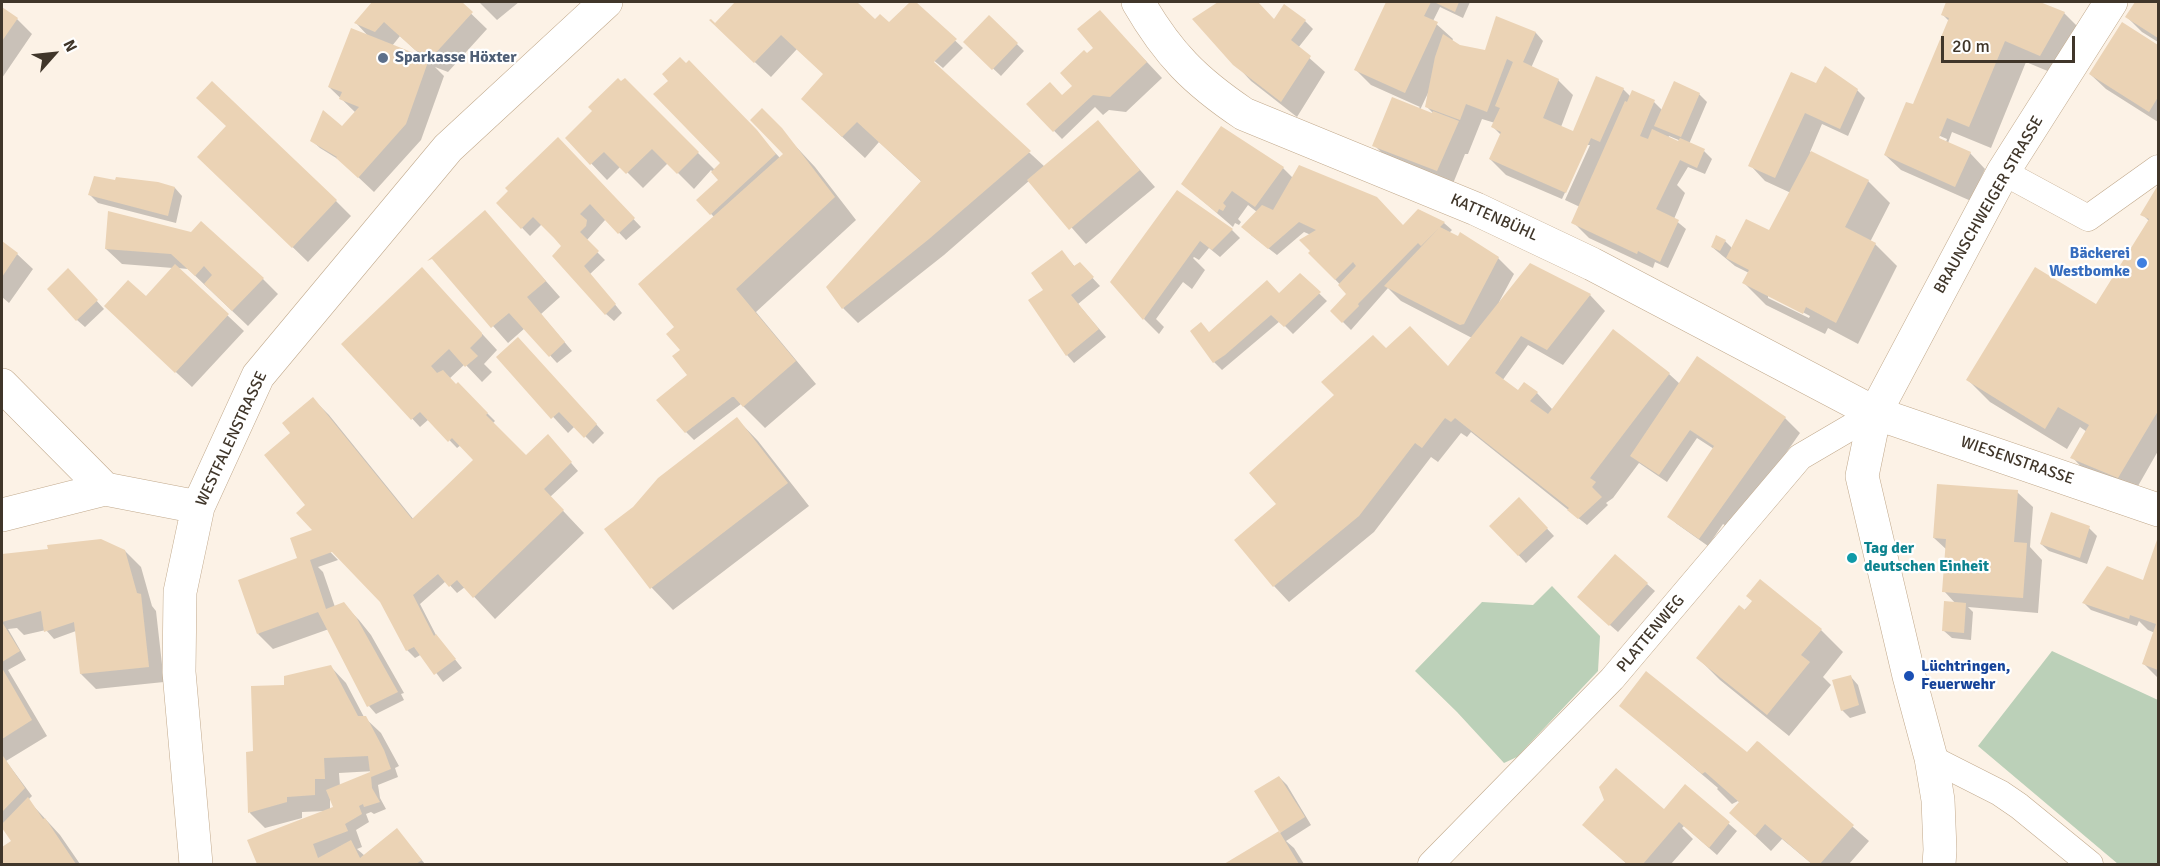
<!DOCTYPE html>
<html>
<head>
<meta charset="utf-8">
<style>
	body { margin:0 }
	#map { position:relative; width:2160px; height:866px; overflow:hidden; background:#fcf2e6; font-family:Signika,sans-serif }
	canvas { display:block }
	.frame { position:absolute; inset:0; border:3px solid #40362a; pointer-events:none }
	.north { position:absolute; left:24px; top:24px; width:60px; height:60px; -webkit-text-stroke:4px #fff; paint-order:stroke; rotate:63deg; font-size:16px; font-weight:700; line-height:24px; text-align:center; color:#40362a }
	.north::after { content:''; display:block; margin:auto; width:21px; height:27px; background:#40362a; clip-path:polygon(50% 0,100% 100%,50% 72%,0 100%) }
	.scale { position:absolute; left:1941px; top:36px; width:134px; height:27px; box-sizing:border-box; border:3px solid #40362a; border-top:0; padding-left:8px; font-size:18px; line-height:21px; white-space:nowrap; color:#40362a; -webkit-text-stroke:4px #fff; paint-order:stroke }
</style>
</head>
<body>
<div id="map">
<canvas width="2160" height="866"></canvas>
<div class="frame"></div>
<div class="north">N</div>
<div class="scale">20 m</div>
</div>
<script>
const g = document.querySelector('canvas').getContext('2d');
g.lineJoin = 'round';
function fill(path, color) {
  g.fillStyle = color;
  g.fill(path, 'evenodd');
}
function trace(path, color, width, dash) {
  g.strokeStyle = color;
  g.lineWidth = width;
  g.lineCap = dash ? 'butt' : 'round';
  g.setLineDash(dash || []);
  g.stroke(path);
}
function write(font, color, halo, rows, align = 'center') {
  g.font = font + ' Signika,sans-serif';
  g.lineWidth = 4.5;
  g.setLineDash([]);
  g.textBaseline = 'middle';
  g.strokeStyle = halo;
  g.fillStyle = color;
  for (const [text, x, y, turn = 0] of rows) {
    g.save();
    g.translate(x, y);
    g.rotate((+turn || 0) * Math.PI / 180);
    g.textAlign = isNaN(turn) ? turn : align;
    if (halo) g.strokeText(text, 0, 0);
    g.fillText(text, 0, 0);
    g.restore();
  }
}
fill(new Path2D(`
	M1552 586 1600 636 1598 671 1517 757 1504 763 1457 712 1415 671 1482 602 1533 605Z
	M2052 651 2158 700V864H2118L1978 746Z`), '#bbd0b8');
fill(new Path2D(`
	M374 2H459L487 29 448 72 435 67 444 76 421 140 374 192 341 161 320 148 312 141 342 128 356 113 329 87 370 38 356 23ZM400 36 424 58 392 46Z
	M479 2H519L497 20Z
	M737 2H854L875 21 894 29 891 22 914 2 963 48 943 68 932 59 930 61 1045 167 1098 122 1155 187 1086 244 1030 180 944 255 858 323 843 308 923 183 879 142 865 158 825 121V75L797 49 771 77 731 40 716 25Z
	M1221 2H1257L1274 20 1305 21 1313 29 1298 48 1325 72 1297 117 1251 81 1194 20Z
	M1388 2H1470L1463 18 1440 7 1433 21 1453 39 1452 41 1460 46 1486 52 1497 18 1536 33 1543 41 1531 68 1558 80 1573 95 1561 127 1573 132 1623 89 1631 97 1654 102 1662 110 1699 94 1707 102 1689 144 1704 151 1712 159 1705 174 1688 167 1677 185 1685 193 1674 219 1686 229 1668 268 1655 262 1653 268 1589 238 1573 222 1580 207 1565 200 1590 145H1587L1562 199 1506 175 1490 159 1501 135 1493 127 1495 123 1482 119 1468 154H1465L1452 186 1390 161 1374 145 1420 107 1371 85 1356 70ZM1428 93 1426 106 1437 117 1420 110ZM1669 136 1681 141 1679 143 1668 138Z
	M1948 2H2037L2064 13 2086 35 2062 77 2026 62 1991 148 1952 132 1948 143 1970 153 1985 169 1971 201 1901 170 1885 155 1913 106 1949 21 1943 15ZM1908 122 1947 139 1946 142Z
	M2137 2H2158V42L2142 32 2127 17Z
	M2 8 17 19 32 34 2 78Z
	M989 17 1024 51 1001 76 965 42Z
	M2122 24 2158 47V122L2106 89 2090 74Z
	M1131 45 1162 78 1126 112 1109 110 1103 115 1095 107 1062 139 1028 104 1062 97 1072 88 1087 55Z
	M705 77 780 158 785 154 762 110 815 167 856 220 756 312 816 384 765 428 741 404 694 440 686 432 690 376 676 328 714 217 698 200 720 180 711 170 694 189 668 163 643 188 621 166 607 180 567 138 625 80 715 170 722 163Z
	M1817 85 1857 90 1865 98 1848 136 1822 124 1810 152 1868 181 1890 203 1870 242 1875 244 1897 266 1858 344 1828 328 1825 334 1766 305 1744 283 1749 273 1735 266 1712 247 1725 241 1732 248 1769 232 1791 193 1765 181 1750 165ZM1768 294 1810 316 1809 318 1768 298Z
	M573 155 641 227 626 240 606 219 586 241 605 260 590 274 622 313 614 321 606 314 563 246 542 224 530 236 498 203Z
	M1283 168 1293 178 1403 226 1419 210 1444 223 1452 230 1449 233 1498 258 1514 274 1499 302H1500L1590 295 1605 311 1563 365 1528 345 1502 381 1518 393H1537L1553 410 1614 331 1669 374 1680 384 1785 418 1800 433 1732 530 1723 524 1708 546 1677 524 1669 517 1714 449 1697 438 1667 482 1639 463 1613 498 1606 503 1608 505 1587 525 1471 432 1467 437 1461 433 1438 462 1431 457 1374 532 1289 602 1274 586 1278 504 1386 350 1449 368 1472 338 1401 301 1388 288 1351 330 1332 311 1349 294 1310 253 1312 251 1311 235 1304 232 1277 255 1251 235 1257 212 1248 205 1238 219 1241 222 1239 225 1235 223 1233 227 1183 184Z
	M215 172 336 201 351 216 308 262Z
	M2158 187V451L2134 493 2087 473 2072 457 2087 432 2080 427 2067 449 1990 402 1968 380 2104 311 2150 222 2142 214Z
	M175 188 182 196 176 223 98 203 90 195Z
	M1177 192 1232 230 1240 238 1220 257 1209 248 1199 260 1194 257 1193 258 1205 270 1192 289 1183 282 1156 319 1164 327 1159 334 1144 319Z
	M485 212 560 297 541 314 572 351 557 363 525 328 508 343 433 258Z
	M109 213 263 279 278 294 248 326 188 269 177 268 244 331 192 387 122 322 173 268 122 264 106 249Z
	M2 243 17 254 33 269 9 303 2 297Z
	M1062 252 1075 267 1087 272 1100 286 1078 304 1106 337 1074 363 1067 355 1045 290Z
	M1300 275 1327 301 1293 334 1280 321 1222 370 1214 362Z
	M76 278 104 309 85 327 77 320Z
	M437 285 497 350 484 364 492 372 482 382 465 364 449 379 456 386 458 384 495 421 493 423 526 457 555 444 578 471 550 497 584 533 495 619 465 587 457 593 446 581 420 604 437 637 462 668 443 682 422 654 415 658 407 650 382 601 307 505 292 433 313 399 329 415 414 520 475 460 461 445 457 448 429 419 420 427 343 344Z
	M498 357 588 415 604 433 593 444 575 426 568 433Z
	M737 419 758 441 809 506 673 610 652 588 606 530 634 508Z
	M2017 492 2033 507 2030 547 2042 560 2038 613 1968 607 1973 612 1971 640 1952 638 1944 631 1956 604 1944 591 1947 550 1934 538Z
	M1519 499 1554 536 1526 563 1491 526Z
	M2089 528 2097 536 2087 564 2049 551 2041 544Z
	M311 532 338 560 318 567 323 572 335 607 343 604 359 620 371 635 404 693 401 694 404 700 376 714 369 706 329 629 273 649 258 634 299 559Z
	M2158 541V678L2144 664 2155 633 2148 630 2139 621 2137 626 2091 610 2084 603 2144 582Z
	M50 551H125L141 567 152 606 156 611 164 682 96 689 81 674 76 631 54 639 46 630 24 635 17 628 8 629 26 660 8 670 47 736 6 761 32 796 28 800 60 835 80 864H2V849L13 841 2 827V760L3 758 2 756V582L5 581 2 556Z
	M1761 581 1821 630 1843 652 1823 677 1831 685 1789 736 1720 680 1698 658 1753 601Z
	M1647 584 1655 591 1618 632 1587 605Z
	M331 667 346 683 364 717 381 733 399 766 395 768 398 777 378 785 380 798 386 809 374 814 371 812 366 814 369 822 356 830 362 847 357 849 365 856 397 830 425 864H258L249 841 326 811 302 812V818L265 828 250 813 255 753 285 686ZM375 771 340 786 339 773ZM330 797 336 807 330 809Z
	M1851 677 1858 685 1866 713 1850 718 1842 710Z
	M1652 732 1747 754 1757 743 1869 841 1849 864H1812L1782 839 1771 851 1731 813 1740 803 1738 801 1732 804 1717 789 1718 788Z
	M1279 777 1287 785 1311 825 1286 841 1294 848 1304 864H1227L1281 832Z
	M1685 786 1737 831 1717 855 1684 826 1682 828 1693 839 1671 864H1627L1584 825 1605 800 1669 816Z`), '#0003');
fill(new Path2D(`
	M372 2H462L473 12 432 57 415 50 384 22 375 32 354 23Z
	M735 2H857L875 19 880 14 889 22 910 2H916L957 39 934 62 1031 151 929 239 842 309 826 287 921 181 857 122 842 137 801 99 823 74 781 35 754 63 709 20 711 19 715 23Z
	M1218 2H1258L1274 19 1284 4 1306 20 1291 40 1311 56 1281 102 1233 65 1192 19Z
	M1386 2H1431L1424 16 1438 22 1405 93 1354 70Z
	M1434 2H1459L1455 12Z
	M1946 2H2040L2065 12 2040 56 2005 41 1969 127 1947 118 1939 138 1971 152 1955 187 1884 155 1906 102 1913 104 1949 18 1941 15Z
	M2135 2H2158V38L2125 17Z
	M2 7 18 18 2 41Z
	M1100 10 1147 62 1110 97 1093 95 1053 132 1026 104 1050 82 1062 95 1072 86 1060 73 1084 50 1087 53 1093 48 1077 29Z
	M989 15 1018 43 992 70 963 42Z
	M1496 16 1536 32 1523 62 1559 79 1543 118 1573 131 1596 76 1624 88 1600 142 1591 138 1566 193 1489 159 1501 132 1491 127 1500 108 1495 106 1513 62 1507 59 1487 112 1466 104 1460 120 1425 107 1435 57 1443 34 1460 45 1485 50Z
	M2122 22 2158 45V97L2149 112 2089 74Z
	M351 28 429 59 406 124 358 178 336 158 337 157 310 141 323 110 342 126 359 107 339 99 342 92 328 87Z
	M680 57 686 63 689 60 757 130 776 154 710 215 696 200 718 180 711 172 720 163 653 94 668 81 662 74Z
	M1825 66 1858 89 1840 129 1805 113 1775 178 1748 166 1791 72 1816 83Z
	M618 78 621 81 625 78 699 152 677 174 652 149 626 174 604 152 590 165 565 138 592 111 588 107Z
	M212 81 337 200 292 248 197 157 226 126 196 98Z
	M1674 81 1700 93 1681 137 1654 126Z
	M1632 90 1655 100 1640 136 1648 139 1652 129 1678 141 1680 138 1705 149 1697 168 1680 160 1656 209 1679 220 1660 262 1638 251 1637 254 1571 223 1625 101 1627 102Z
	M1392 97 1432 113 1433 111 1459 121 1437 171 1372 146Z
	M762 108 782 128 835 197 736 289 796 361 743 407 734 397H732L685 433 656 400 687 375 672 356 680 350 666 334 674 327 638 284 783 154 750 120Z
	M1098 120 1140 170 1069 230 1027 180Z
	M1221 126 1284 167 1255 207 1232 191 1223 203 1226 206 1223 211 1219 209 1217 213 1181 184Z
	M558 137 635 218 618 234 590 204 580 214 587 220 586 226 580 232 599 251 584 266 616 304 605 315 552 256 561 246 554 238 533 217 521 229 496 203 508 191 505 188Z
	M1811 151 1869 180 1845 227 1876 243 1836 323 1806 307 1803 314 1742 283 1749 270 1726 258 1746 219 1769 230Z
	M1299 165 1377 197 1403 225 1418 209 1445 222 1440 227 1458 236 1460 232 1499 257 1464 324 1460 325 1384 286 1439 228 1421 246 1418 243 1358 304 1359 306 1342 323 1330 311 1346 294 1338 285 1356 266 1353 262 1335 280 1308 253 1310 251 1299 240 1316 230 1299 222 1268 249 1241 227 1262 205 1273 210Z
	M94 176 115 180 116 177 158 182 175 187 168 216 88 195Z
	M2158 185V411L2118 478 2070 458 2089 425 2058 407 2045 429 1966 380 2035 267 2096 304 2149 219 2140 215Z
	M1177 190 1233 229 1212 250 1200 241 1143 320 1110 282Z
	M485 210 546 281 527 297 565 342 549 357 509 313 491 328 432 259 427 261Z
	M108 211 191 232 201 221 264 278 232 311 204 284 212 275 204 266 195 276 171 254 105 249Z
	M1716 235 1726 240 1720 251 1711 247Z
	M2 241 18 253 2 277Z
	M1062 250 1074 266 1080 262 1094 277 1071 295 1099 329 1066 356 1028 300 1043 290 1031 273Z
	M1530 263 1591 294 1547 350 1521 336 1495 373 1518 390 1524 382 1538 392 1530 401 1548 414 1613 329 1670 373 1590 478 1596 482 1592 487 1602 497 1578 519 1567 510 1569 508 1455 418 1451 422 1445 418 1422 448 1415 443 1359 516 1273 587 1234 540 1276 504 1249 473 1334 395 1321 382 1373 335 1386 348 1410 326 1448 366Z
	M175 264 229 314 175 373 104 306 128 280 146 296Z
	M422 267 482 333V336L470 348 478 356 465 367 449 349 431 366 437 373 443 370 456 384 458 382 488 413 486 415 526 455 548 434 572 462 544 489 564 510 473 598 457 580 449 587 438 574 413 595 434 636 436 634 456 659 434 675 414 647 406 651 380 602 332 552 310 560 326 609 344 602 356 617 398 692 367 707 318 612 257 634 238 580 297 558 290 538 312 530 296 513 305 505 264 455 290 433 282 423 313 397 412 519 473 460 452 438 448 442 420 412 411 420 341 344Z
	M68 268 98 300 76 321 47 289Z
	M1300 273 1321 292 1284 327 1271 315 1225 355 1213 363 1190 331 1201 322 1209 332 1267 280 1279 293Z
	M518 337 597 424 584 438 559 412 551 419 496 357Z
	M1697 356 1786 417 1699 539 1667 517 1714 446 1690 430 1659 475 1630 456Z
	M737 417 788 483 650 589 604 529 633 507 658 478Z
	M1937 484 2018 490 2014 542 2027 543 2023 598 1942 592 1946 539 1933 538Z
	M1519 497 1548 528 1518 556 1489 526Z
	M2051 512 2090 526 2080 558 2040 544Z
	M2158 537V670L2142 664 2156 624 2130 615 2129 619 2082 603 2107 566 2143 580Z
	M101 539 125 550 137 593 141 594 149 667 80 674 74 622 44 632 41 611 2 622 20 651 2 662V580H3L2 554 48 549 47 545Z
	M1615 554 1648 583 1609 626 1577 597Z
	M1760 579 1822 629 1801 655 1810 662 1767 715 1696 658 1739 605 1745 610 1752 601 1746 596Z
	M1944 601 1966 603 1964 633 1942 631Z
	M331 665 358 716H366L384 750 391 769 371 777 372 788 380 802 364 807 363 804 359 806 362 814 345 824 348 831 313 844 318 858 351 840 360 858 397 828 422 860 416 864H257L247 840 333 807 326 790 370 772 368 756 324 758 325 779H315V795L287 797V802L248 813 246 752 253 751 251 686 284 685V676Z
	M2 668 32 720 2 739Z
	M1646 671 1747 752 1757 741 1759 742 1854 825 1820 864H1812L1765 824 1755 836 1729 813 1739 802 1705 772 1702 774 1619 706Z
	M1851 675 1859 705 1841 711 1832 680Z
	M3 756 25 788 2 812V758Z
	M1616 768 1664 809 1685 784 1730 822 1709 848 1679 822 1643 864H1627L1582 825 1604 800 1599 787Z
	M1279 776 1305 817 1280 833 1254 791Z
	M28 797 43 819 45 818 76 864H2V847L11 841 2 828V824Z
	M1279 831 1299 864H1224Z`), '#ebd3b5');
const service = new Path2D(`
	M2003 172 2088 218 2158 168
	M1931 758 2000 793 2019 806 2090 864
	M1431 864 1612 679 1800 457 1875 413`);
const minor = new Path2D(`
	M1138 2C1168 54 1195 81 1244 114L1476 209 1592 264 1875 413 2158 510
	M2 385 105 489
	M2 515 105 489 198 507
	M196 864 179 672 180 592 198 507 258 376 448 148 606 2
	M1939 864 1940 850 1938 800 1931 758 1909 676 1862 476 1875 413 2003 172 2111 2`);
trace(service, '#c1a98c', 27);
trace(minor, '#c1a98c', 34);
trace(service, '#fff', 26);
trace(minor, '#fff', 33);
for (const [x, y, r, color] of [
	[383,58,6,"#5c6f8a"],
	[2142,263,6,"#3f7fe0"],
	[1852,558,6,"#0f9aa8"],
	[1909,676,6,"#1a4fb4"]
]) {
  const dot = new Path2D();
  dot.arc(x, y, r, 0, 2 * Math.PI);
  g.fillStyle = color;
  g.fill(dot);
  trace(dot, '#fff', 2);
}
write('bold 16px', '#4e5e75', '#fff', [
	["Sparkasse Höxter",395,58]
], 'left');
write('16px', '#40362a', '#fff', [
	["BRAUNSCHWEIGER STRASSE",1989,205,-60],
	["KATTENBÜHL",1494,218,24],
	["WESTFALENSTRASSE",232,439,-65],
	["WIESENSTRASSE",2017,461,19],
	["PLATTENWEG",1651,634,-50]
]);
write('bold 16px', '#366cbe', '#fff', [
	["Bäckerei",2130,254],
	["Westbomke",2130,272]
], 'right');
write('bold 16px', '#0d838f', '#fff', [
	["Tag der",1864,549],
	["deutschen Einheit",1864,567]
], 'left');
write('bold 16px', '#164399', '#fff', [
	["Lüchtringen,",1921,667],
	["Feuerwehr",1921,685]
], 'left');
</script>
</body>
</html>
